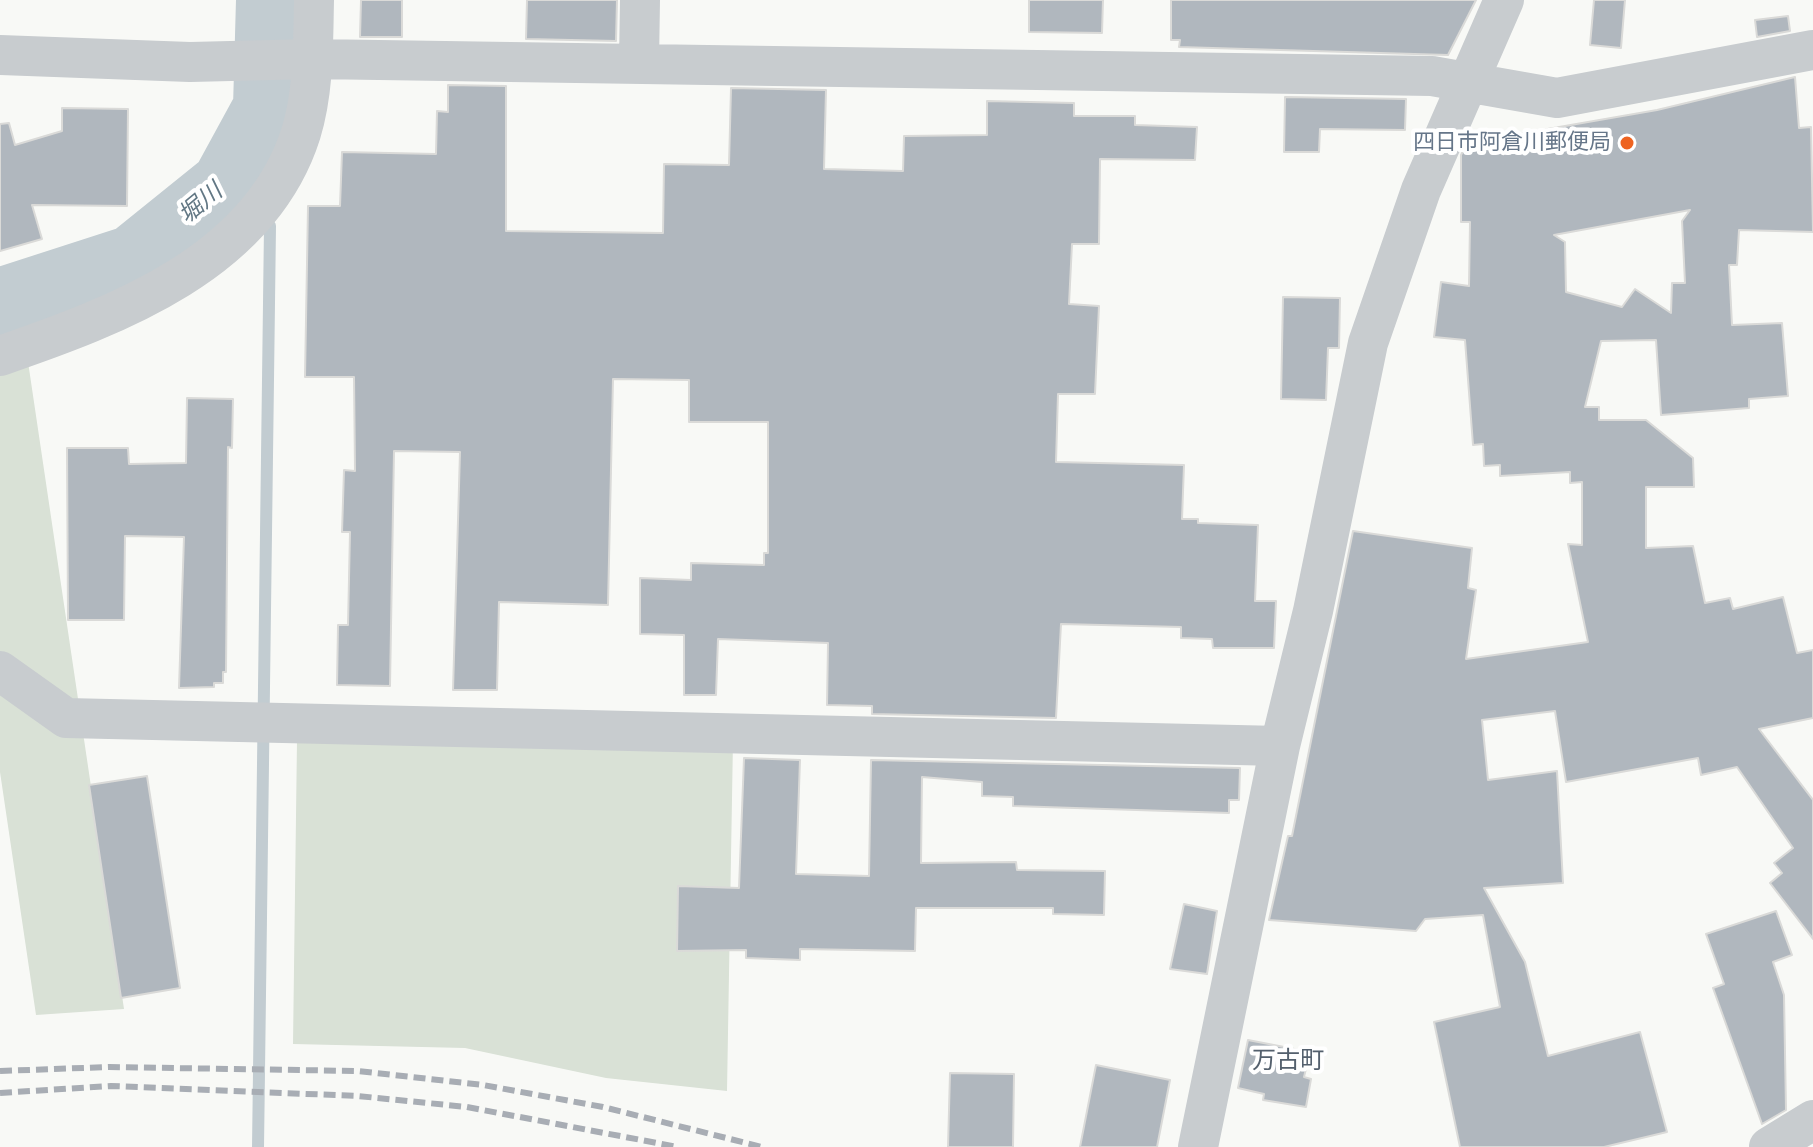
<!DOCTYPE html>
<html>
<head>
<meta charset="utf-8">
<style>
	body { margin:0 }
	canvas { display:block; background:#f8f9f6 }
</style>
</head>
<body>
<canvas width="1813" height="1147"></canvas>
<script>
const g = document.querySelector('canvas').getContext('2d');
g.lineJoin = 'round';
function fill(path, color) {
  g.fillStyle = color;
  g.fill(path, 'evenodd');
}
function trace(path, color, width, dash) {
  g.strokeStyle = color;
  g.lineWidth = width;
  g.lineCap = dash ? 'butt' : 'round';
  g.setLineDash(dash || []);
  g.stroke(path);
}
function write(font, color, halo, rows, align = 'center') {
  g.font = font + ' "Archivo Narrow","Noto Sans JP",sans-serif';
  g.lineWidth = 8;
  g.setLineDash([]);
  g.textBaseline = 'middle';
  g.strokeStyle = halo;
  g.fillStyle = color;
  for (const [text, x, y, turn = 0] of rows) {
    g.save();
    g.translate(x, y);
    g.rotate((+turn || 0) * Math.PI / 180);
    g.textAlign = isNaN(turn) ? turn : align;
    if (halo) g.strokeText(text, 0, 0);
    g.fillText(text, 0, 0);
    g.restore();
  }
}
fill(new Path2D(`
	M0 338 27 355 124 1009 36 1015 0 772Z
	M297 740H733L727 1091 606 1078 465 1048 293 1044Z`), '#d9e1d6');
trace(new Path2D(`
	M226 185 270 226 258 1147`), '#c2ccd1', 12);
trace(new Path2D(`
	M0 303 133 260 226 185 268 108 271 0`), '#c2ccd1', 70);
const building = new Path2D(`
	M361 0H402V37H360Z
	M527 0H617L616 41 526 39Z
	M1029 0H1103L1102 33 1029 32Z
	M1171 0H1476L1448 55 1179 47 1180 40H1171Z
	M1594 0H1625L1621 48 1590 45Z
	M1788 16 1790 31 1757 37 1755 20Z
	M1795 77 1799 128 1811 127 1813 232 1739 230 1737 265H1729L1732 325 1782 323 1788 396 1749 399V408L1661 415 1656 340 1601 341 1585 407H1599V420H1646L1693 458 1694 487H1646V548L1693 546 1705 603 1730 598 1733 609 1783 597 1797 653 1813 650V718L1759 729 1813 800V939L1770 883 1782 873 1774 863 1793 848 1737 767 1701 775 1698 758 1566 782 1555 711 1482 720 1488 780 1557 771 1563 883 1484 888 1525 962 1548 1056 1640 1032 1667 1132 1604 1147H1460L1434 1022 1500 1007 1483 915 1425 919 1416 931 1269 920 1288 836H1292L1353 531 1472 548 1468 588 1476 590 1466 659 1588 642 1568 544 1582 545V482L1570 483V472L1500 476V465L1484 466 1483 444 1473 445 1465 340 1434 337 1441 282 1469 286 1470 222H1461V155L1467 143 1657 110ZM1690 210 1682 221 1685 283H1672L1671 313 1635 289 1622 307 1566 292 1565 242 1554 235Z
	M448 85 506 86V231L663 233 664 164 729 165 731 88 826 90 824 169 903 171 904 136 987 135V101L1074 103V116H1135V125L1197 127 1195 160 1100 159 1099 244H1072L1069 304 1099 306 1095 394H1058L1056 462 1184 465 1182 519H1198V523L1258 525 1255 601H1276L1274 648H1213L1212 639 1181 638V627L1061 624 1056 718 872 714V706L827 705 828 643 718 639 716 695H684V635L640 634V578L691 580V563L764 565V553H768V422H689V380L613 379 608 605 499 602 497 690H453L460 452 394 451 390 686 337 685 338 625H348L350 532H342L344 470 355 471 354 377H305L308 206H340L342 152 436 154 437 111 448 112Z
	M1285 97 1406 99 1405 130 1320 129 1319 152H1284Z
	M62 108 128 109 127 206 32 205 42 239 0 251V124L9 123 15 145 62 131Z
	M1283 297 1340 298 1339 348H1328L1326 400 1281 399Z
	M187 398 233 399 232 448 228 447 226 672H223V683H214V687L179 688 184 537 125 536 124 620H68L67 448H128L129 464 186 463Z
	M744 758 800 760 796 874 869 876 871 760 1240 768 1239 800H1229V813L1013 806V797L982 796V782L922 777 921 863 1016 862 1017 870 1105 871 1104 915 1053 914V908H916L915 951 800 949V960L746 958V950L677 951 678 886 739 888Z
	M147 776 180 988 121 998 89 785Z
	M1184 904 1217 911 1207 974 1170 969Z
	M1776 911 1792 955 1773 962 1784 995 1786 1110 1762 1124 1713 988 1724 984 1706 934Z
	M1248 1040 1310 1052 1304 1077 1311 1079 1306 1107 1263 1100 1264 1094 1238 1088Z
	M1096 1065 1170 1080 1157 1147H1080Z
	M950 1073 1014 1074 1013 1147H948Z`);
fill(building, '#b0b7be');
trace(building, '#dadad8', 2);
trace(new Path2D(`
	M0 55 190 62 313 59 1432 76 1557 98 1813 50
	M639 63 640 0
	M0 356C116 316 260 263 301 133 314 91 313 43 314 0
	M0 671 66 718 1280 746
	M1198 1147 1280 746 1313 611 1368 343 1421 190 1504 0
	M1769 1147 1813 1120`), '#c8cccf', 40);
trace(new Path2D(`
	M0 1071 109 1067 358 1071 483 1085 603 1107 762 1147
	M0 1093 111 1086 358 1096 467 1107 678 1147`), '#a8adb4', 6, [12, 6]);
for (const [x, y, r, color] of [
	[1627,143,8,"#ee6320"]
]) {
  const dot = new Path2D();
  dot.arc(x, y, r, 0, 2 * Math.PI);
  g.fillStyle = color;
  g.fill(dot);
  trace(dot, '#fff', 3);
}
write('22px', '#667689', '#fff', [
	["四日市阿倉川郵便局",1611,143]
], 'right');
write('italic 24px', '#627784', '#fff', [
	["堀川",201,204,-40]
]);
write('24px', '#54606d', '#fff', [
	["万古町",1288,1062]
]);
</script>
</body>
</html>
